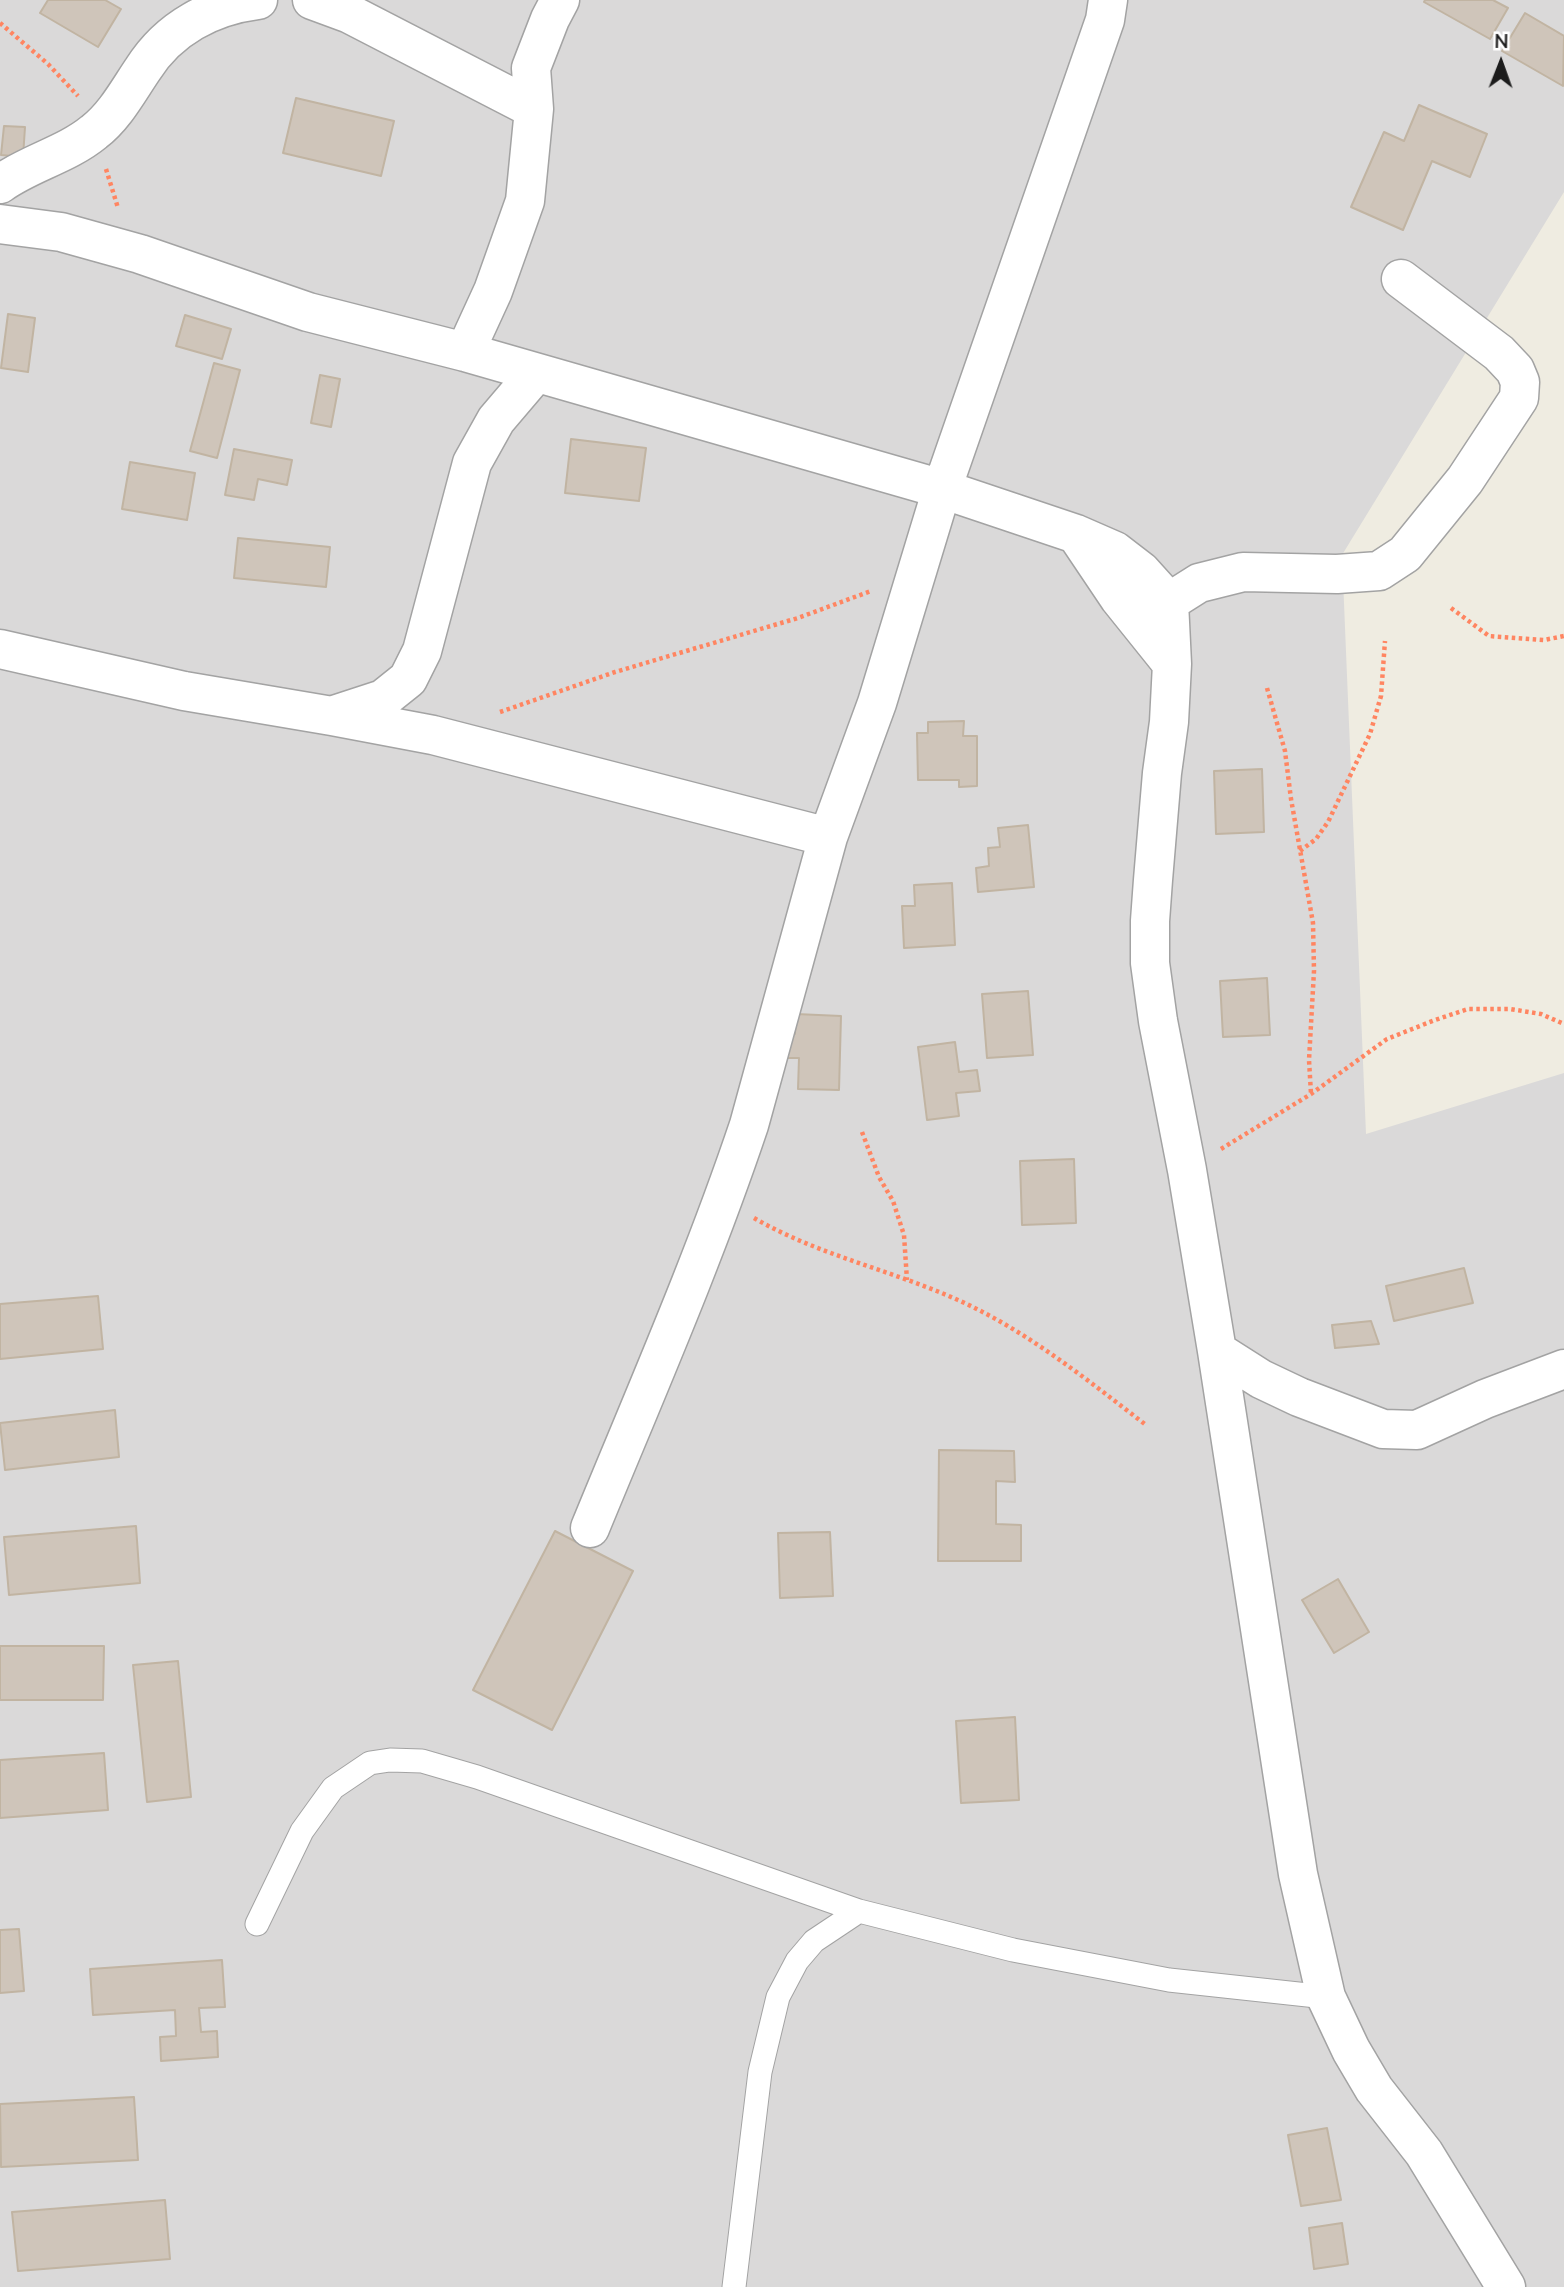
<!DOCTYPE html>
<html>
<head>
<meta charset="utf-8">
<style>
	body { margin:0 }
	#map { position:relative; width:1564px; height:2287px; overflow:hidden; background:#efece1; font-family:"Nunito Sans",sans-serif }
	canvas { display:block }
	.north { position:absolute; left:1466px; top:28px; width:70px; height:70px; -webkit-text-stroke:5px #fff; paint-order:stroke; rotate:1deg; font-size:19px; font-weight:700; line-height:28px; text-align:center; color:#1c1c1c }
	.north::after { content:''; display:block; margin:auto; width:24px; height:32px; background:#1c1c1c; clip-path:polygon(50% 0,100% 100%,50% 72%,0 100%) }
</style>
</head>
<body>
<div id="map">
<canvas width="1564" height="2287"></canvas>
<div class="north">N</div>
</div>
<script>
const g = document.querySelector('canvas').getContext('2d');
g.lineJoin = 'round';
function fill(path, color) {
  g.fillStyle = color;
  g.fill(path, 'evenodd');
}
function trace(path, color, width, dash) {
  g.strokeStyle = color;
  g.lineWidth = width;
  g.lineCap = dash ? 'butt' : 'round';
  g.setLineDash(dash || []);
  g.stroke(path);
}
fill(new Path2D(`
	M0 0H1564V192L1342 555 1366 1134 1564 1073V2287H0Z`), '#dad9d9');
const building = new Path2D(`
	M48 0H105L121 9 98 47 40 13Z
	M1425 0H1493L1508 8 1490 39 1424 2Z
	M1525 13 1564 36 1563 86 1502 51Z
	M296 98 394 121 381 176 283 153Z
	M1419 105 1487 134 1470 177 1432 161 1403 230 1351 207 1384 132 1404 141Z
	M4 126 25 127 23 157 1 155Z
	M8 314 35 318 28 372 1 368Z
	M185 315 231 329 222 359 176 346Z
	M214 363 240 370 217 458 190 451Z
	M320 375 340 379 331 427 311 423Z
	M571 439 646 448 639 501 565 493Z
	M234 449 292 460 287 485 258 479 254 500 225 495Z
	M130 462 195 473 187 520 122 509Z
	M238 538 330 547 326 587 234 578Z
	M964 721 963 736H977V786L959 787V780H918L917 733H928V722Z
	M1262 769 1264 832 1216 834 1214 771Z
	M1028 825 1034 887 978 892 976 868 989 866 988 848 1000 847 998 828Z
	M952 883 955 945 904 948 902 906H915L914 885Z
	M1267 978 1270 1035 1223 1037 1220 981Z
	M1028 991 1033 1055 987 1058 982 994Z
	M796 1014 841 1016 839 1090 798 1089 799 1058H779L780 1034H795Z
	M955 1042 959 1072 977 1070 980 1091 956 1093 959 1116 927 1120 918 1047Z
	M1074 1159 1076 1223 1022 1225 1020 1161Z
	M1464 1268 1473 1303 1394 1321 1386 1286Z
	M98 1296 103 1349 0 1359V1304Z
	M1371 1321 1379 1344 1335 1348 1332 1325Z
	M115 1410 119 1457 5 1470 0 1423Z
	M939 1450 1014 1451 1015 1482 996 1481V1524L1021 1525V1561H938Z
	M136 1526 140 1583 9 1595 4 1537Z
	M555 1531 633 1571 552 1730 473 1690Z
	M830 1532 833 1596 780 1598 778 1533Z
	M1338 1579 1369 1632 1334 1653 1302 1600Z
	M0 1646H104L103 1700H0Z
	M178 1661 191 1797 147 1802 133 1665Z
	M1015 1717 1019 1800 961 1803 956 1721Z
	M104 1753 108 1810 0 1818V1760Z
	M19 1929 24 1991 0 1993V1930Z
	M222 1960 225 2007 199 2008 201 2032 217 2031 218 2057 161 2061 160 2037 176 2036 175 2010 93 2015 90 1969Z
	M134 2097 138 2160 1 2167 0 2104Z
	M1327 2128 1341 2200 1301 2206 1288 2135Z
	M165 2200 170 2259 18 2271 12 2212Z
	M1342 2223 1348 2264 1314 2269 1309 2228Z`);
fill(building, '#cfc5ba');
trace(building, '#c1b4a2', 2);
const lane = new Path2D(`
	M257 1924 302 1831 333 1788 370 1763 390 1760 422 1761 477 1777 859 1911 1013 1950 1169 1980 1326 1997
	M734 2287 760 2072 778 1997 797 1961 814 1941 859 1911`);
const street = new Path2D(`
	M312 0 350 14 534 109
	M0 184C29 163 66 155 94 132 115 116 128 91 143 69 169 28 211 6 258 0
	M0 224 61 232 140 254 308 312 465 352 942 489 1076 534 1115 551 1141 571 1169 602 1172 664 1169 722 1162 773 1153 880 1150 921V963L1158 1021 1187 1170 1217 1351 1298 1874 1326 1997 1351 2050 1374 2089 1424 2153 1506 2287
	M465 352 493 291 525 201 534 109 531 68 550 19 560 0
	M1076 534 1119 598 1172 664
	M1169 602 1199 583 1243 572 1337 574 1379 571 1405 554 1465 480 1519 398 1520 382 1515 370 1499 353 1401 279
	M0 649 184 691 332 716 433 735 828 837
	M334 715 383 699 408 679 422 651 472 463 496 420 536 373
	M1217 1351 1261 1379 1299 1397 1383 1429 1417 1430 1485 1399 1564 1369
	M590 1528C645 1394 703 1262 749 1125L828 837 877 703 942 489 1105 20 1108 0`);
trace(lane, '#a3a3a3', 25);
trace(street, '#a3a3a3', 41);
trace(new Path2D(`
	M0 23 48 64 78 96
	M106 169 118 208
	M1451 608 1489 636 1544 640 1564 636
	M1267 688 1285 751 1291 799 1313 923 1314 971 1309 1060 1311 1094
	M500 712 615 672 798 618 871 591
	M1300 851 1316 839 1328 822 1370 734 1381 696 1385 641
	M862 1132 879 1177 893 1201 904 1235 907 1280
	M1221 1149 1311 1094 1387 1039 1435 1020 1468 1009H1510L1541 1014 1564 1024
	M754 1218C818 1255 891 1270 958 1300 1027 1331 1086 1379 1146 1425`), '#ff8561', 4.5, [3.5, 3.5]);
trace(lane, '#fff', 23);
trace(street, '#fff', 38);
</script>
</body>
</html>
